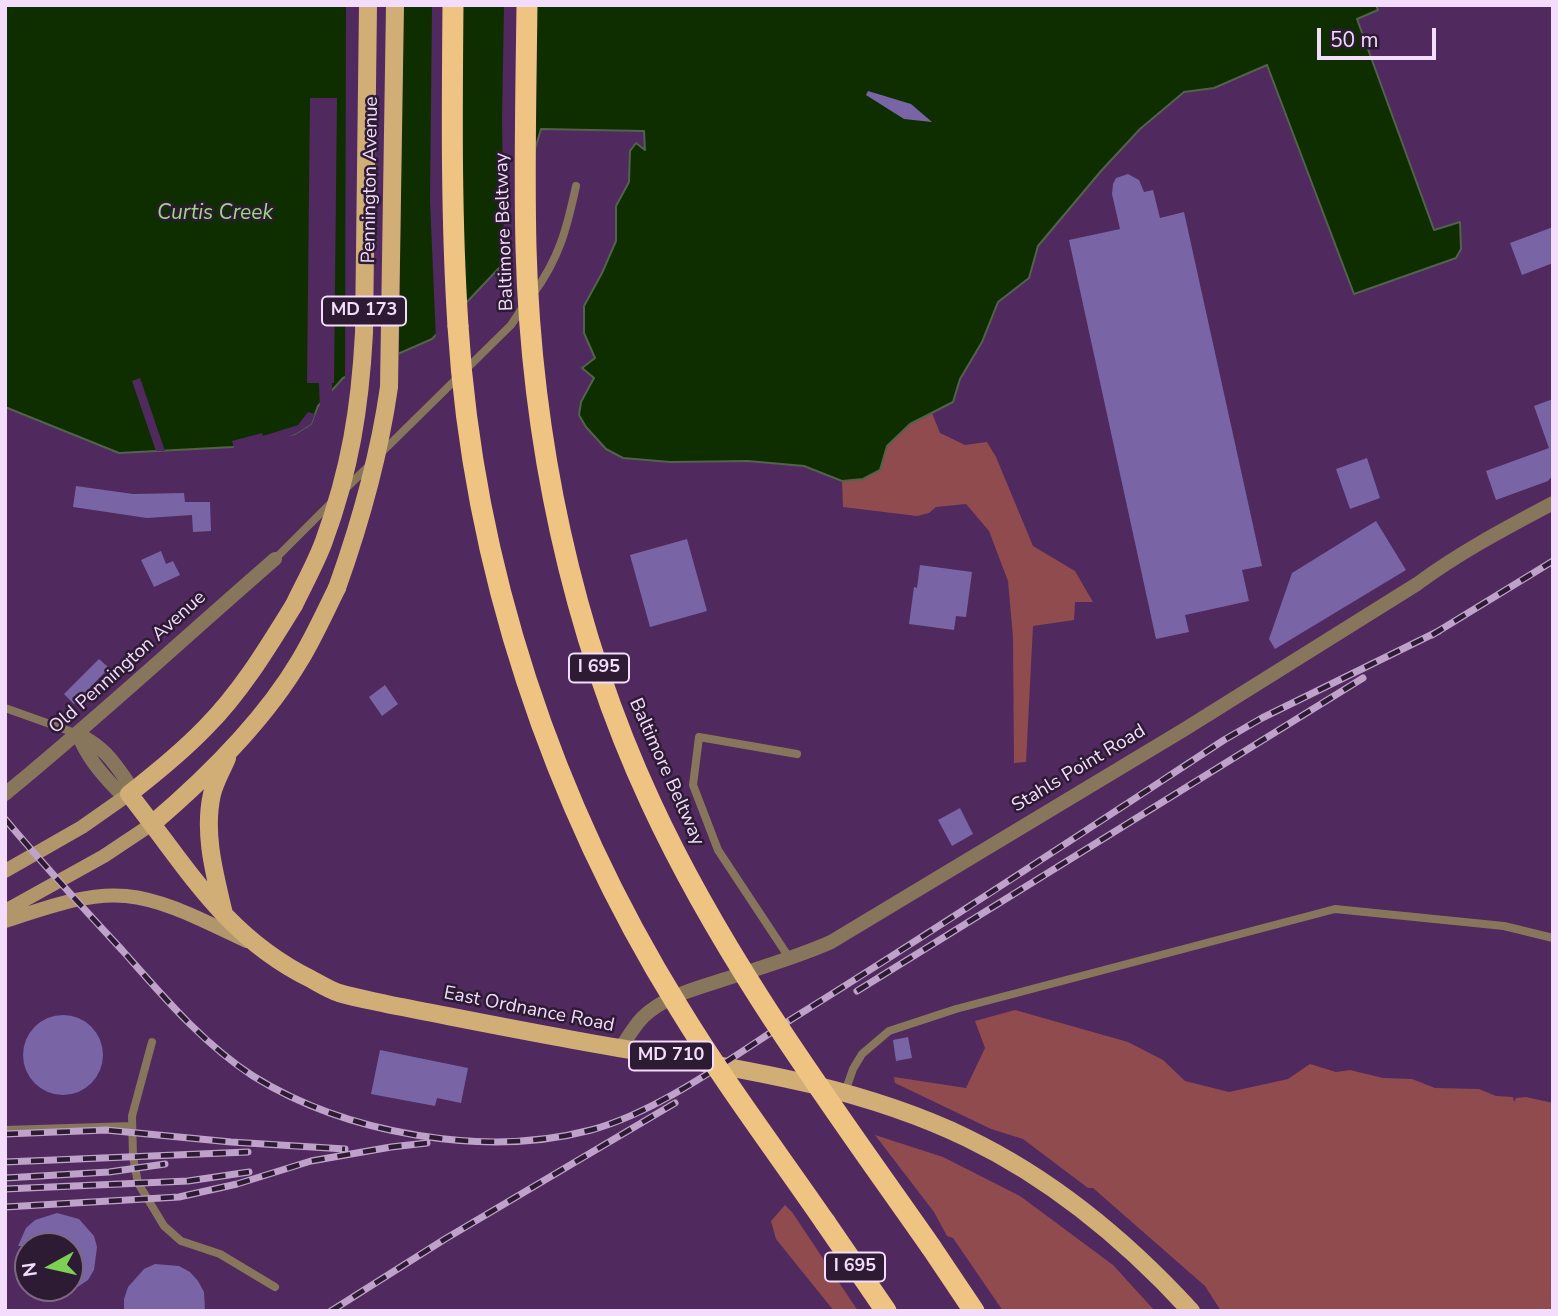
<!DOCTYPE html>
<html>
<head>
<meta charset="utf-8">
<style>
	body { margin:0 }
	#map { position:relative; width:1558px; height:1316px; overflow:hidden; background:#50295e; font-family:"Nunito Sans",sans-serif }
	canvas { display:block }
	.frame { position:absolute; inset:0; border:7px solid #f3dcfc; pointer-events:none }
	.north { position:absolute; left:14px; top:1232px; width:70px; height:70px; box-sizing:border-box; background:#2d1b33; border:2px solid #7c6883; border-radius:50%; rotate:262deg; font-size:19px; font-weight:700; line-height:28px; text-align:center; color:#f3dcfc }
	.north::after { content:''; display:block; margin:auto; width:24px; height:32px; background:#7cd155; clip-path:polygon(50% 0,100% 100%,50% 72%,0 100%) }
	.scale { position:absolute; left:1317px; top:28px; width:119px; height:32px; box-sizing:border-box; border:4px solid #f3dcfc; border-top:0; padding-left:9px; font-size:21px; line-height:24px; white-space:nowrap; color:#f3dcfc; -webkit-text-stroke:5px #2d1b33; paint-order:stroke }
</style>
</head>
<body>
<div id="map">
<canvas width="1558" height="1316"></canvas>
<div class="frame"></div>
<div class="north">N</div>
<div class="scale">50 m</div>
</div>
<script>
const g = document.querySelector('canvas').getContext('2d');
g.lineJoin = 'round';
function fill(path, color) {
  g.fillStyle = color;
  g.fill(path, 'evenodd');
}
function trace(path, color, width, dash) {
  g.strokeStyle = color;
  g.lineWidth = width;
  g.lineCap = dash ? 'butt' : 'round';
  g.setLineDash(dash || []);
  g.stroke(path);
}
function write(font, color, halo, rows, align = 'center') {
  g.font = font + ' "Nunito Sans",sans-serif';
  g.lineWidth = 5;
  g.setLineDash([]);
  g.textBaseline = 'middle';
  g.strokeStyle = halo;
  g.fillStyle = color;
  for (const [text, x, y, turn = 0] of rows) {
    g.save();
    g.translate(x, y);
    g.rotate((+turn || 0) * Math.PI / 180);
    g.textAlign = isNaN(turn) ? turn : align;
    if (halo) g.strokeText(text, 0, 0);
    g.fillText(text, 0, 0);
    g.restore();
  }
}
fill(new Path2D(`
	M970 363 960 379 953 402 932 413 940 433 965 445 987 442 996 457 1033 546 1075 571 1093 602H1075L1074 620 1033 626 1026 762 1014 763 1013 637 1008 581 989 531 966 504 936 507 929 513 917 516 843 507 842 481 863 479 843 418Z
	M1015 1010 1128 1042 1163 1060 1185 1081 1229 1092 1288 1079 1310 1064 1336 1072 1350 1070 1383 1078 1412 1079 1435 1088 1479 1089 1496 1096 1513 1097 1514 1102 1516 1098 1526 1097 1553 1103V1311H1221L1205 1286 1093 1188H1088L1023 1139 991 1129 895 1083 894 1077 966 1088 985 1048 975 1021Z
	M875 1135 943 1157 1020 1196 1113 1265 1155 1311H1003L953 1238 947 1236 934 1212Z
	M785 1205 792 1212 858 1311H834L776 1239 771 1221Z`), '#904b4f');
const water = new Path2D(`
	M5 5H1376L1378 10 1357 19 1434 230 1460 222 1461 249 1456 258 1354 294 1267 65 1214 88 1184 92 1140 129 1101 171 1038 246 1029 278 998 302 982 342 960 379 953 402 910 424 887 446 880 470 863 479 842 481 804 466 748 461 670 462 623 458 606 449 586 427 579 415 581 402 594 378 582 368 595 358 584 333V306L602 273 616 241V206L629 182 630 151 636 143 645 150 644 131 541 129 500 267 432 339 343 378 318 406 311 424 295 434 233 447 119 453 5 407Z`);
fill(water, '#0e2e00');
trace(water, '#53624c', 2);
fill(new Path2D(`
	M346 5H403L399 357 345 382Z
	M432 5H461L464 310 436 340 430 201Z
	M504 5H537L536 157 504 266 502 118Z
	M310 98H337L334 383H332V396L320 410 319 383H307Z
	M140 378 165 451H156L132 381Z
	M308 412 315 414 311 424 295 434 273 442 235 451 232 441 262 433 263 436 298 425Z`), '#50295e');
fill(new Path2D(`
	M868 91 911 104 932 122 904 119 866 95Z
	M1128 174 1139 180 1144 192 1153 190 1160 218 1184 212 1262 566 1242 570 1249 601 1185 615 1189 632 1156 639 1069 240 1120 229 1112 194 1113 184 1116 178Z
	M1553 227V263L1522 275 1510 243Z
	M1553 399V475L1548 481 1496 500 1486 471 1549 448 1534 406Z
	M1367 458 1380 498 1350 509 1336 469Z
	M76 486 133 494 184 493 185 502H210L211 531 193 532 192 515 147 518 73 507Z
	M1376 521 1406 570 1275 649 1269 639 1292 573Z
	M687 539 707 611 650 627 630 555Z
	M161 551 166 564 173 561 180 575 154 587 141 560Z
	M920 565 972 572 966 617 956 616 954 630 909 624 914 587 917 588Z
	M99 659 109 668 74 704 64 694Z
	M385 685 398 704 382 716 369 697Z
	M960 808 973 834 952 846 938 820Z
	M23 1055a40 40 0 1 1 80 0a40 40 0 1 1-80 0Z
	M908 1037 912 1058 896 1061 893 1040Z
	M380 1050 468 1068 461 1103 437 1098 435 1106 371 1094Z
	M57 1213 79 1219 94 1236 97 1247 94 1270 88 1280 70 1292V1246H18L26 1228 35 1220Z
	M155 1264 179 1266 190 1272 198 1281 204 1292 205 1311H124V1299L128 1287 144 1269Z`), '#7965a5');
trace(new Path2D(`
	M533 294C559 259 567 228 576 186
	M381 453 511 325 523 307
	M344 490 370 465
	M275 559 332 502
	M5 708 78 734
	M790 959 718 850 693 785 699 737 797 754
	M152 1042 132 1116 133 1157 138 1183 164 1226 181 1241 220 1254 275 1287
	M845 1092 853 1069 862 1054 889 1031 956 1009 1335 909 1504 926 1553 938
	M5 1130 132 1126`), '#88765c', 8);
trace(new Path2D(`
	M78 734C103 747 111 758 127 781L126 790 129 794
	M78 734C87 757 100 772 117 790H126
	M5 794C97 719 185 637 275 559
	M621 1048C628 1037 634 1026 643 1017 665 996 695 989 722 980 759 968 795 958 831 942L1185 729 1417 584C1460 552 1506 528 1553 503`), '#88765c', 14);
trace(new Path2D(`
	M5 871 82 827 129 794
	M5 911 104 856 152 824
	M5 921C43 909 86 892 126 896 168 900 209 924 247 941`), '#b2966b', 14);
trace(new Path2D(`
	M294 605C268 647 241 692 206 727 182 752 156 773 129 794 187 867 224 936 311 979 320 984 330 990 339 993 356 998 374 1001 391 1005 469 1020 547 1036 625 1049 742 1069 859 1086 967 1138 1054 1180 1126 1240 1191 1311
	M152 824C206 778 264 721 300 660 314 637 325 612 337 588
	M224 914C215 875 203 834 212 794 215 782 222 770 227 758`), '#d2ae77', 18);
trace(new Path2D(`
	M453 5C452 112 451 219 458 326
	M825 1222 886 1311
	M931 1247 974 1311`), '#efc381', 21);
const rail = new Path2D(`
	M1432 635 1553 561
	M5 819C43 864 82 907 122 950 162 995 202 1043 253 1076 346 1134 485 1158 591 1130 661 1111 733 1056 795 1017 940 927 1082 833 1224 740L1262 718 1439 631
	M857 991 1363 678
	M5 1134 106 1130 231 1142 345 1149
	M5 1162 248 1152
	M5 1178 109 1172 165 1164
	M5 1189 188 1181 249 1172
	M5 1207 179 1197 237 1184 311 1161 391 1147 427 1143
	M331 1311 445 1239 675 1103`);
trace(rail, '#bfa2c9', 7);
trace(rail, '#2d1b33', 4.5, [13]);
trace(new Path2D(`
	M337 588C361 521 379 457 389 387L395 5
	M294 605C304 584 316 563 324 541 350 470 360 408 364 333L368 5`), '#d2ae77', 18);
trace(new Path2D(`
	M527 5C526 86 524 167 526 248 531 437 571 631 651 803 725 963 831 1104 931 1247
	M458 326C473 567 552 803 679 1008 724 1082 776 1151 825 1222`), '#efc381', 21);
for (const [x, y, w] of [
	[364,311,84],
	[599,668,60],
	[671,1056,84],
	[855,1267,60]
]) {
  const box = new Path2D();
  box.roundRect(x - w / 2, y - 14.5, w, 29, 5);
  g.fillStyle = '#2d1b33';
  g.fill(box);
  trace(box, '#f3dcfc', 2);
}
write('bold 18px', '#f3dcfc', null, [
	["MD 173",364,311],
	["I 695",599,668],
	["MD 710",671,1056],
	["I 695",855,1267]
]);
write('19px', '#f3dcfc', '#2d1b33', [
	["Pennington Avenue",371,180,-89],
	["Baltimore Beltway",505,232,-92],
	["Old Pennington Avenue",128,663,-42],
	["Stahls Point Road",1079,769,-31],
	["Baltimore Beltway",666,772,66],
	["East Ordnance Road",529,1010,11]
]);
write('italic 21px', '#9bd881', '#2d1b33', [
	["Curtis Creek",215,214]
]);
</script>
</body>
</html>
